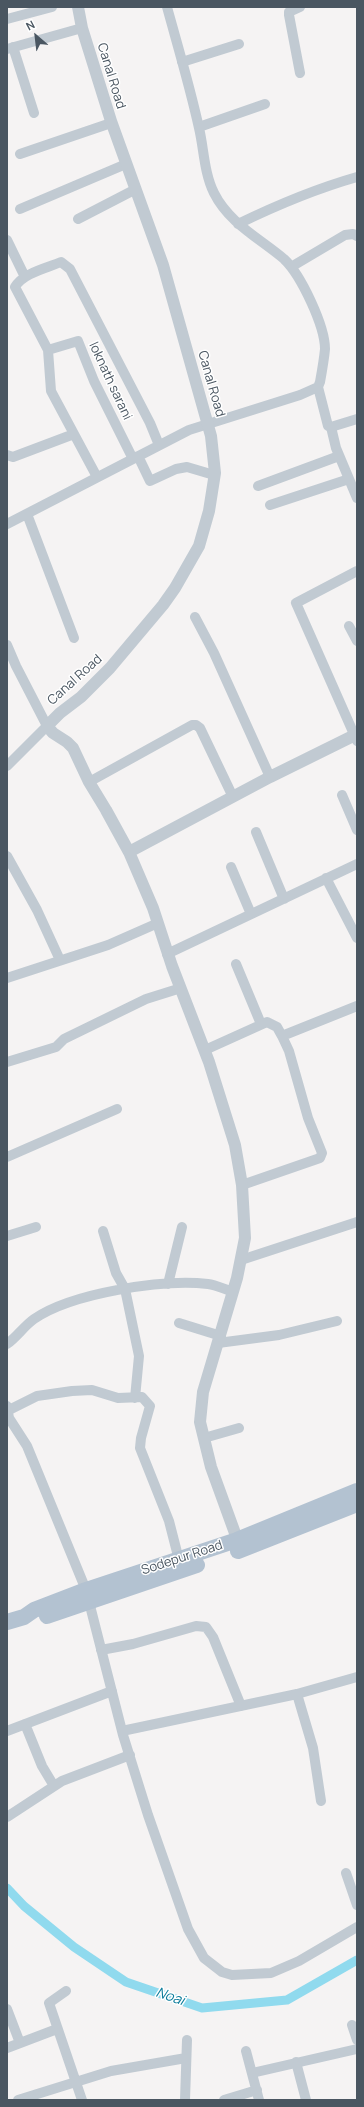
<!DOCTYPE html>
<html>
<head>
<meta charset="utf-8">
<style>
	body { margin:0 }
	#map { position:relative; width:364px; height:2107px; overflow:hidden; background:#f5f3f3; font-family:Manrope,sans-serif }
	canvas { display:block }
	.frame { position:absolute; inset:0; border:8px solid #4a5661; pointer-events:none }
	.north { position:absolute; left:16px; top:16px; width:40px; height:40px; -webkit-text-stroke:3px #fff; paint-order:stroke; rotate:332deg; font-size:11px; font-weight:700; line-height:16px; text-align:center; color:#4a5661 }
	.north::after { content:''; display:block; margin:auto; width:14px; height:18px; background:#4a5661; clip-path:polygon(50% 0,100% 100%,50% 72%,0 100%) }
</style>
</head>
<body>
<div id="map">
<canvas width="364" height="2107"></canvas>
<div class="frame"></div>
<div class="north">N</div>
</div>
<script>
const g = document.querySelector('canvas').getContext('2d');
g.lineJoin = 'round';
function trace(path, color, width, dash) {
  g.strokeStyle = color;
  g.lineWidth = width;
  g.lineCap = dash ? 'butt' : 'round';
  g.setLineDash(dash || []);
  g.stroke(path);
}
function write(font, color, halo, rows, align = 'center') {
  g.font = font + ' Manrope,sans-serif';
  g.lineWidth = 3;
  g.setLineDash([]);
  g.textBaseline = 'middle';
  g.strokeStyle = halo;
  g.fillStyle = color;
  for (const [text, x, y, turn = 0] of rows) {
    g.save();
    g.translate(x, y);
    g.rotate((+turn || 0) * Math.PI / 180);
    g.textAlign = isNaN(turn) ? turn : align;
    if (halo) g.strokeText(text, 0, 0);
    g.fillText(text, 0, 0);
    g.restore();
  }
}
trace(new Path2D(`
	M7 1888 24 1906 74 1947 126 1982 202 2008 287 2000 357 1960`), '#90daee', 9);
trace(new Path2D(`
	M300 7 289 12V15L300 73
	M7 19 52 7
	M13 47 34 113
	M7 49 82 28
	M182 62 239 44
	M199 127 265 104
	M20 154 111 123
	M20 209 126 164
	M78 219 136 189
	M238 224C277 205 315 189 357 177
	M7 240 25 277
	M291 267 345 235 353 234 357 236
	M48 350 78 341 94 381 133 459
	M318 387 328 426 331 427 357 419
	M331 427 336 448 357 498
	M7 455 13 457 74 434
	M138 456 150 481 176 469 187 467 214 475
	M97 477 51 391 48 350 15 287C23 273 47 268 61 262L70 269 150 423 159 445
	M258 486 339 456
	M270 505 349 479
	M27 514 74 638
	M7 524 189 430 300 395 318 387 320 382C322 371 324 360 325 349 325 326 301 275 284 259 259 238 229 223 214 193 204 173 204 149 199 128 190 87 178 47 167 7
	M357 571 296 603 357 741
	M195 617 214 653 270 777
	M349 626 357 641
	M7 645 16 666 47 726 7 766
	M89 782 192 725H196L200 728 233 797
	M342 795 357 830
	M256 832 284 899
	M7 856 37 910 60 960
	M231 867 251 914
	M326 878 357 938
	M167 954 357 864
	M236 964 261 1024
	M7 978 108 945 158 923
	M282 1036 357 1006
	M205 1050 267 1022 277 1027 282 1036 289 1051 308 1118 322 1153 320 1158 242 1185
	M7 1062 56 1047 64 1039 146 999 181 988
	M7 1157 117 1109
	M103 1231 116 1273 125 1289 139 1356 135 1398
	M7 1236 36 1227
	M241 1260 357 1222
	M168 1284 182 1227
	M179 1323 221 1336
	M218 1343 279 1335 337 1321
	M7 1344C17 1337 24 1326 34 1319 72 1293 162 1279 208 1284 216 1285 224 1289 231 1291
	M7 1406 9 1418 27 1446 86 1590 123 1735 148 1815 188 1929 204 1958 222 1972 232 1975 271 1973 299 1961 357 1927
	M7 1411 37 1396 72 1391 92 1390 118 1398 142 1397 150 1406 141 1438 140 1448 169 1521 179 1560
	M204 1438 239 1428
	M101 1650 133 1644 196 1626 206 1627 213 1637 241 1706
	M297 1694 313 1748 321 1801
	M25 1724 42 1766 54 1786
	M7 1731 112 1691
	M122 1731 297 1694 357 1677
	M7 1817 62 1781 130 1755
	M346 1873 357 1905
	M66 1991 49 2003 82 2100
	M7 2009 20 2043
	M352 2025 357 2040
	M7 2048 57 2029
	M246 2051 259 2100
	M296 2062 306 2100
	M252 2073 357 2049
	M18 2100 111 2071 186 2058
	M185 2100 187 2040
	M224 2100 257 2090`), '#c1cad2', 10);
trace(new Path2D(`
	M78 7 82 28 111 121 163 265 211 436 215 473 209 511 199 546 175 588 163 605 110 668 81 697 60 713 47 726 53 733 67 742 73 748 89 782 106 810 129 852 153 908 172 966 209 1062 235 1145 242 1185 245 1238 237 1278 203 1392 200 1422 211 1467 240 1547
	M129 852 270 777 357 734`), '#c1cad2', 12);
trace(new Path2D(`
	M238 1551 357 1504
	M47 1616 197 1565
	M7 1622 24 1617 34 1610 86 1590 237 1540 357 1491`), '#b3c2d1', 16);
write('13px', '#4a5661', '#fff', [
	["Canal Road",111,76,73],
	["loknath sarani",110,381,65],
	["Canal Road",211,384,74],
	["Canal Road",75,680,-42],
	["Sodepur Road",182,1558,-18]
]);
write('italic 14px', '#0c7c9b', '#fff', [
	["Noai",170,1997,19]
]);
</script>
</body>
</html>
